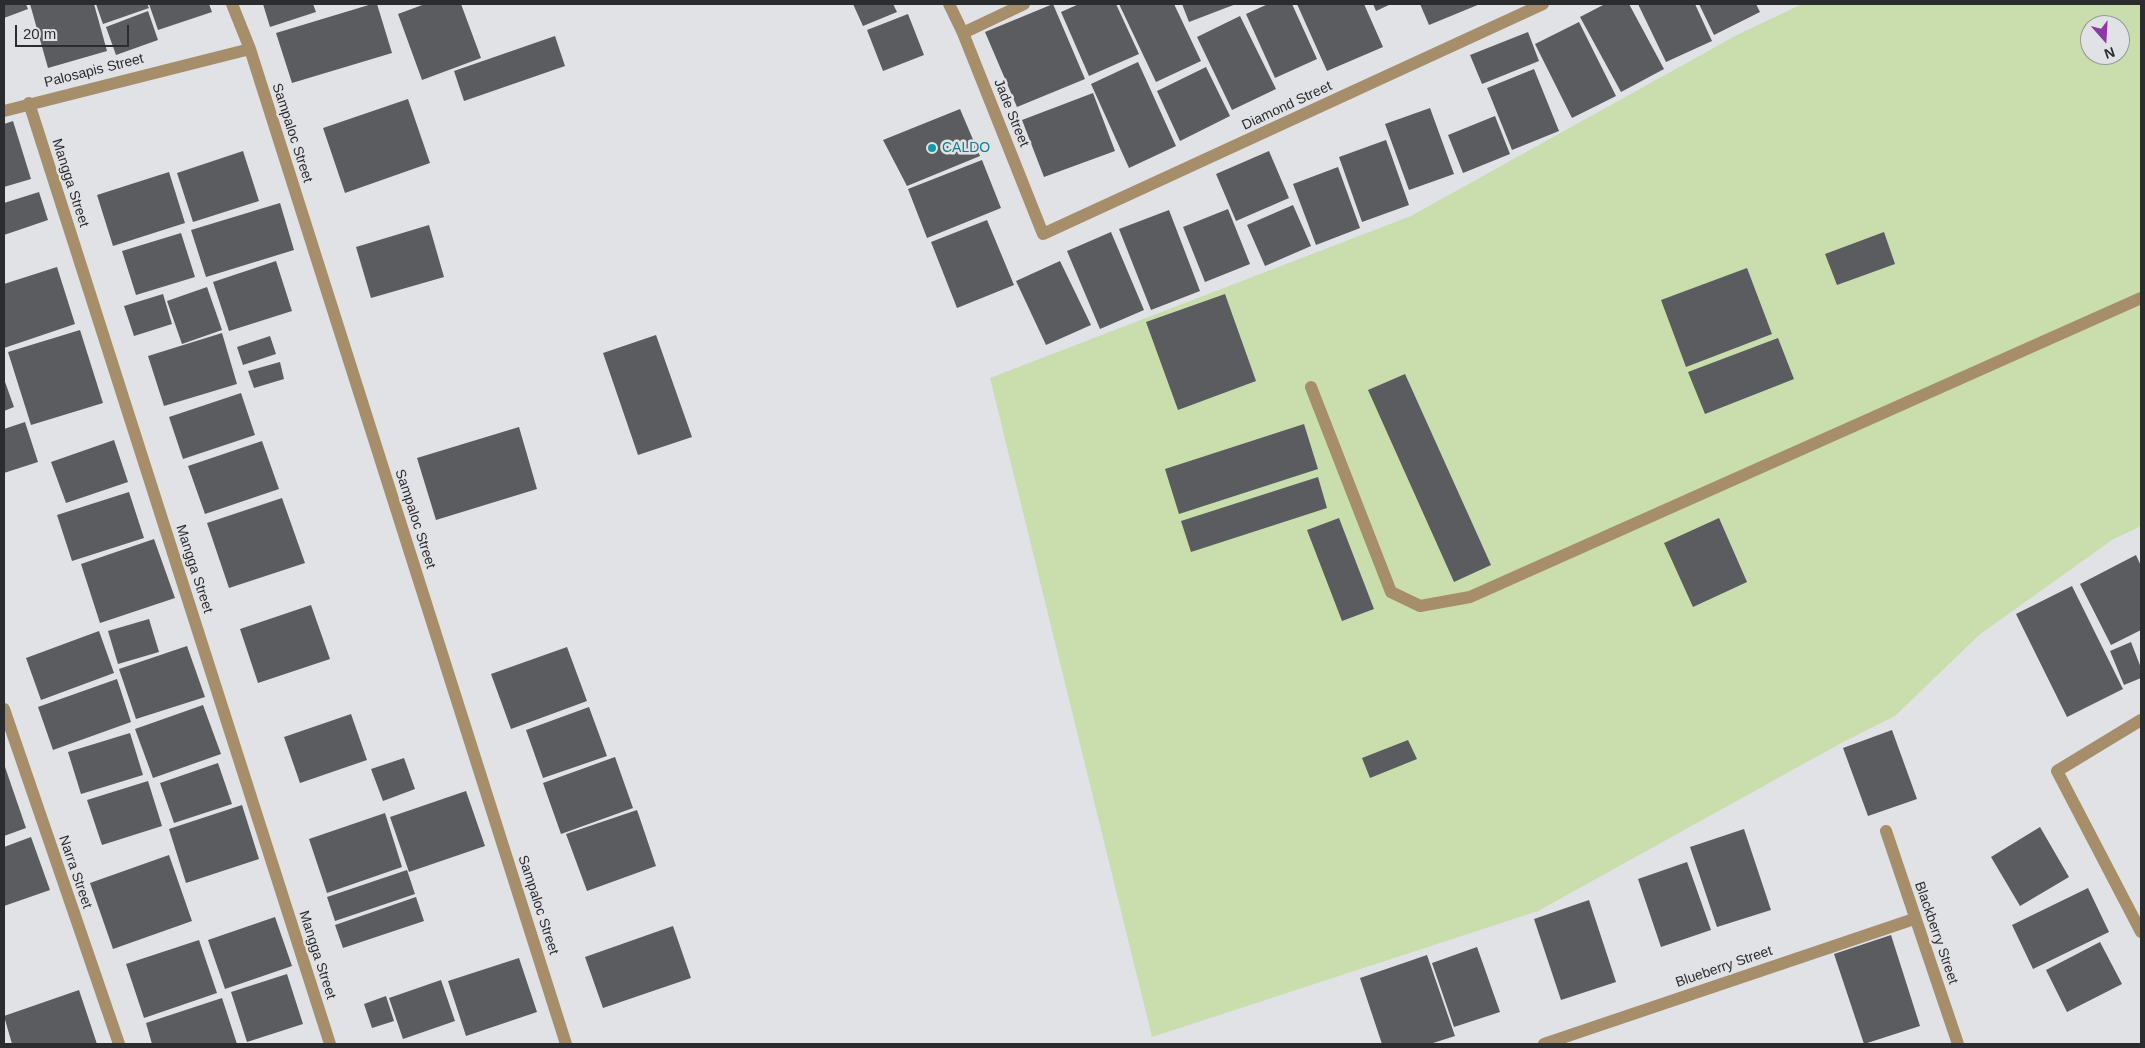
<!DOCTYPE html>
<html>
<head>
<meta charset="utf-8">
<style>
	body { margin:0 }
	#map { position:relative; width:2145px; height:1048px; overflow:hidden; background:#e0e2e6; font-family:Arial,sans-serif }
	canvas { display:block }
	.frame { position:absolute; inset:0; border:5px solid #2b2c2d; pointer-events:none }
	.north { position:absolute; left:2080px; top:15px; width:50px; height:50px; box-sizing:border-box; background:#e0e2e6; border:1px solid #98999c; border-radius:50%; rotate:161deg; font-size:14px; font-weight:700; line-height:20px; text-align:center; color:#2b2c2d }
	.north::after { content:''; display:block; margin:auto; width:18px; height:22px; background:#8e38a5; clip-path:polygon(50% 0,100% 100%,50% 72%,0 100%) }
	.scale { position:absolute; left:15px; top:25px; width:114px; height:22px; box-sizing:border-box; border:2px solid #2b2c2d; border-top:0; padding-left:6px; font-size:15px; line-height:18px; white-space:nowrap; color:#2b2c2d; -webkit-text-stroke:4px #e0e2e6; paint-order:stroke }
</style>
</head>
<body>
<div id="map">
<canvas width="2145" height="1048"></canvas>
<div class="frame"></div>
<div class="north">N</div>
<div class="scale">20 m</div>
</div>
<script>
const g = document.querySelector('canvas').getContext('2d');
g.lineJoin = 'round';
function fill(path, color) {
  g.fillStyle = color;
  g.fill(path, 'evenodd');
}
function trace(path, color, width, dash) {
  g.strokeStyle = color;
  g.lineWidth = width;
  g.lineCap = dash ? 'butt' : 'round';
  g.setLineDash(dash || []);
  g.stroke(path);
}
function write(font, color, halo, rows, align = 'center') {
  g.font = font + ' Arial,sans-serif';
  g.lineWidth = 5;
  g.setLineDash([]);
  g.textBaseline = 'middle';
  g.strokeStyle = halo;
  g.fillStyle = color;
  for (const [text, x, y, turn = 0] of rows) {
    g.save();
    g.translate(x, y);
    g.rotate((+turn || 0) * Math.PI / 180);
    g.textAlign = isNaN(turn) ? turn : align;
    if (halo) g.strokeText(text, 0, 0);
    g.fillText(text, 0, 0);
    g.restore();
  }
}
fill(new Path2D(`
	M1802 4H2141V526L2112 540 1979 635 1895 716 1843 742 1538 911 1152 1037 990 378 1411 216 1737 35ZM2090 25H2120V55H2090Z`), '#c9ddad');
fill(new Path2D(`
	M4 4H26L28 9 4 18Z
	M30 4H94L107 51 48 68Z
	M96 4H147L149 8 103 24Z
	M149 4H209L212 12 158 30Z
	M263 4H313L316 12 270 27Z
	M372 4H377L392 53 292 83 276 33Z
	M425 4H461L481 58 422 80 398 14Z
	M853 4H893L897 12 863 26Z
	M1053 4 1085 79 1017 107 985 32Z
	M1079 4H1116L1139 54 1089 76 1061 12Z
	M1119 4H1174L1201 61 1156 82Z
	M1182 4H1236L1189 22Z
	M1268 4H1292L1317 59 1275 78 1246 14Z
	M1297 4H1364L1383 47 1327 71Z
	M1373 4H1391L1376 11Z
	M1420 4H1480L1429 25Z
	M1605 4H1629L1664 69 1621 92 1580 17Z
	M1638 4H1695L1712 41 1666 62Z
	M1699 4H1756L1760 12 1714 35Z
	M148 11 158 40 116 55 106 27Z
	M908 14 924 55 883 71 867 30Z
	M1240 16 1276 89 1232 110 1197 37Z
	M1579 22 1616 96 1572 118 1535 44Z
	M1528 32 1539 61 1482 84 1470 55Z
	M555 36 565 66 464 101 454 71Z
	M1138 62 1176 146 1129 168 1091 84Z
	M1206 67 1230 116 1180 141 1157 91Z
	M1534 69 1559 131 1512 150 1487 88Z
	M1093 93 1115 151 1044 177 1022 120Z
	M408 99 430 163 345 193 323 128Z
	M1430 108 1454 174 1409 190 1385 124Z
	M960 109 980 156 907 186 883 140Z
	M1495 116 1510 154 1463 173 1448 135Z
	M13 121 31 179 4 187V124Z
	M1386 140 1409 205 1362 222 1339 157Z
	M243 151 259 201 193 222 177 173Z
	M1269 151 1289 198 1236 221 1216 174Z
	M982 160 1001 208 927 238 908 189Z
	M1338 167 1360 228 1316 245 1293 184Z
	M169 172 185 223 113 246 97 195Z
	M39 192 48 220 4 235V203Z
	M280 203 294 250 206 277 191 230Z
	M1293 205 1311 246 1265 266 1247 225Z
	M1228 209 1250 264 1205 282 1183 227Z
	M1169 210 1200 291 1151 310 1119 229Z
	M987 220 1014 285 957 308 931 242Z
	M429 225 444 277 371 298 356 247Z
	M1111 232 1144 310 1100 329 1067 251Z
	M1884 232 1895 264 1837 285 1825 254Z
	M181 233 195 277 136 295 122 251Z
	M276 261 292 311 229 331 213 282Z
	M1060 261 1091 325 1046 345 1016 281Z
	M57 267 75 324 4 348V284Z
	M1747 268 1772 334 1686 367 1661 300Z
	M207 287 222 330 182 344 167 301Z
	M163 294 172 324 134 336 124 306Z
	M1225 294 1256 381 1178 410 1146 322Z
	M80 330 103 403 31 425 8 352Z
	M222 333 237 384 164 406 148 356Z
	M656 335 692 437 638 455 603 353Z
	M270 336 276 354 243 365 237 347Z
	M1778 338 1794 379 1705 414 1688 372Z
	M280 362 284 379 254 388 248 371Z
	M1405 374 1491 565 1454 582 1368 390Z
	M4 379 14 407 4 411Z
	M241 393 255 435 183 459 169 417Z
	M25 422 38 462 4 473V429Z
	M1304 424 1318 469 1179 514 1165 469Z
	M519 427 537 489 436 520 417 458Z
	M114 440 128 482 66 503 51 462Z
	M262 441 279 489 205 514 188 466Z
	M1318 477 1327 508 1191 552 1181 521Z
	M129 492 144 538 72 561 57 515Z
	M282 498 305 563 229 588 207 523Z
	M1339 518 1374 609 1342 621 1307 530Z
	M1719 518 1747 582 1693 607 1664 543Z
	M154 539 175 598 100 623 81 564Z
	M2136 555 2141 566V630L2111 645 2080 584Z
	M2072 586 2123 689 2067 717 2016 614Z
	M311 605 330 659 258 683 240 629Z
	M149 619 159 652 118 664 108 631Z
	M99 631 114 673 41 700 26 658Z
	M2131 642 2141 668V678L2124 685 2110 651Z
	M187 646 205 697 136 719 119 669Z
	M567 647 587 701 511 729 491 674Z
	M117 679 131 722 53 750 38 707Z
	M203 705 221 754 153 778 135 729Z
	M589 707 607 756 543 778 526 730Z
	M351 714 367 760 300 783 284 737Z
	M1892 730 1917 799 1868 816 1843 748Z
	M130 733 143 775 81 794 68 752Z
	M1408 740 1417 759 1370 778 1362 758Z
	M615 757 633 808 561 834 543 783Z
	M404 758 415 789 383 801 371 769Z
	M218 763 232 804 174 823 160 783Z
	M4 764 26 828 4 836Z
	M148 781 162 826 102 845 87 800Z
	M466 791 485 846 409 872 390 817Z
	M242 805 259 859 186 883 169 829Z
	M637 810 656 866 587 891 566 834Z
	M385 813 402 867 327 893 309 839Z
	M2040 827 2069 877 2020 906 1991 857Z
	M1744 829 1771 910 1717 927 1690 847Z
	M31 837 50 890 4 906V847Z
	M169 855 192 921 113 949 90 883Z
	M1687 862 1711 930 1661 947 1638 879Z
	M407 870 415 894 335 921 327 897Z
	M2088 888 2109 932 2033 969 2012 925Z
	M416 897 424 921 343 948 335 925Z
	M1589 900 1616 982 1561 1000 1534 919Z
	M275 917 292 966 225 989 208 940Z
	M673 926 691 978 603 1008 585 957Z
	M1891 935 1920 1026 1864 1044 1834 954Z
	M199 940 217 993 144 1018 126 964Z
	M2100 942 2122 984 2067 1012 2046 970Z
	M1477 947 1500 1012 1454 1027 1432 963Z
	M1427 955 1455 1036 1430 1044H1382L1360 978Z
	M519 958 537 1012 466 1036 448 981Z
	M287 974 303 1024 247 1042 231 992Z
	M441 980 455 1021 403 1039 389 998Z
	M79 990 97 1044H12L4 1016Z
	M386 996 394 1021 372 1028 364 1004Z
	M222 998 237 1044H152L146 1023Z`), '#5a5c5f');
trace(new Path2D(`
	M232 4 250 49 566 1044
	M949 4 963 33 1043 234 1543 4
	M963 33 1024 4
	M29 103 330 1044
	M4 111 250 49
	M1311 387 1391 592 1420 606 1470 597 2141 298
	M4 709 119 1044
	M2141 720 2057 771 2141 932
	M1886 831 1958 1044
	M1544 1044 1914 919`), '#a68e6b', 12);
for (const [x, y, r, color] of [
	[932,148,5,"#0f9aa8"]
]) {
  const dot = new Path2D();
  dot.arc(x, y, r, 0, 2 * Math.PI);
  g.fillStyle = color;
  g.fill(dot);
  trace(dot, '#e0e2e6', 2);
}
write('14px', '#2b2c2d', '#e0e2e6', [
	["Palosapis Street",94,71,-14],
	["Diamond Street",1287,106,-25],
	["Jade Street",1011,113,68],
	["Sampaloc Street",292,133,72],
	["Mangga Street",70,183,72],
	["Sampaloc Street",415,519,72],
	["Mangga Street",194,569,72],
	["Narra Street",75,872,71],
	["Sampaloc Street",538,905,72],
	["Blackberry Street",1936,933,71],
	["Mangga Street",317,955,72],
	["Blueberry Street",1724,967,-19]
]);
write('14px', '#0d838f', '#e0e2e6', [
	["CALDO",942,148]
], 'left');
</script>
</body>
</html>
